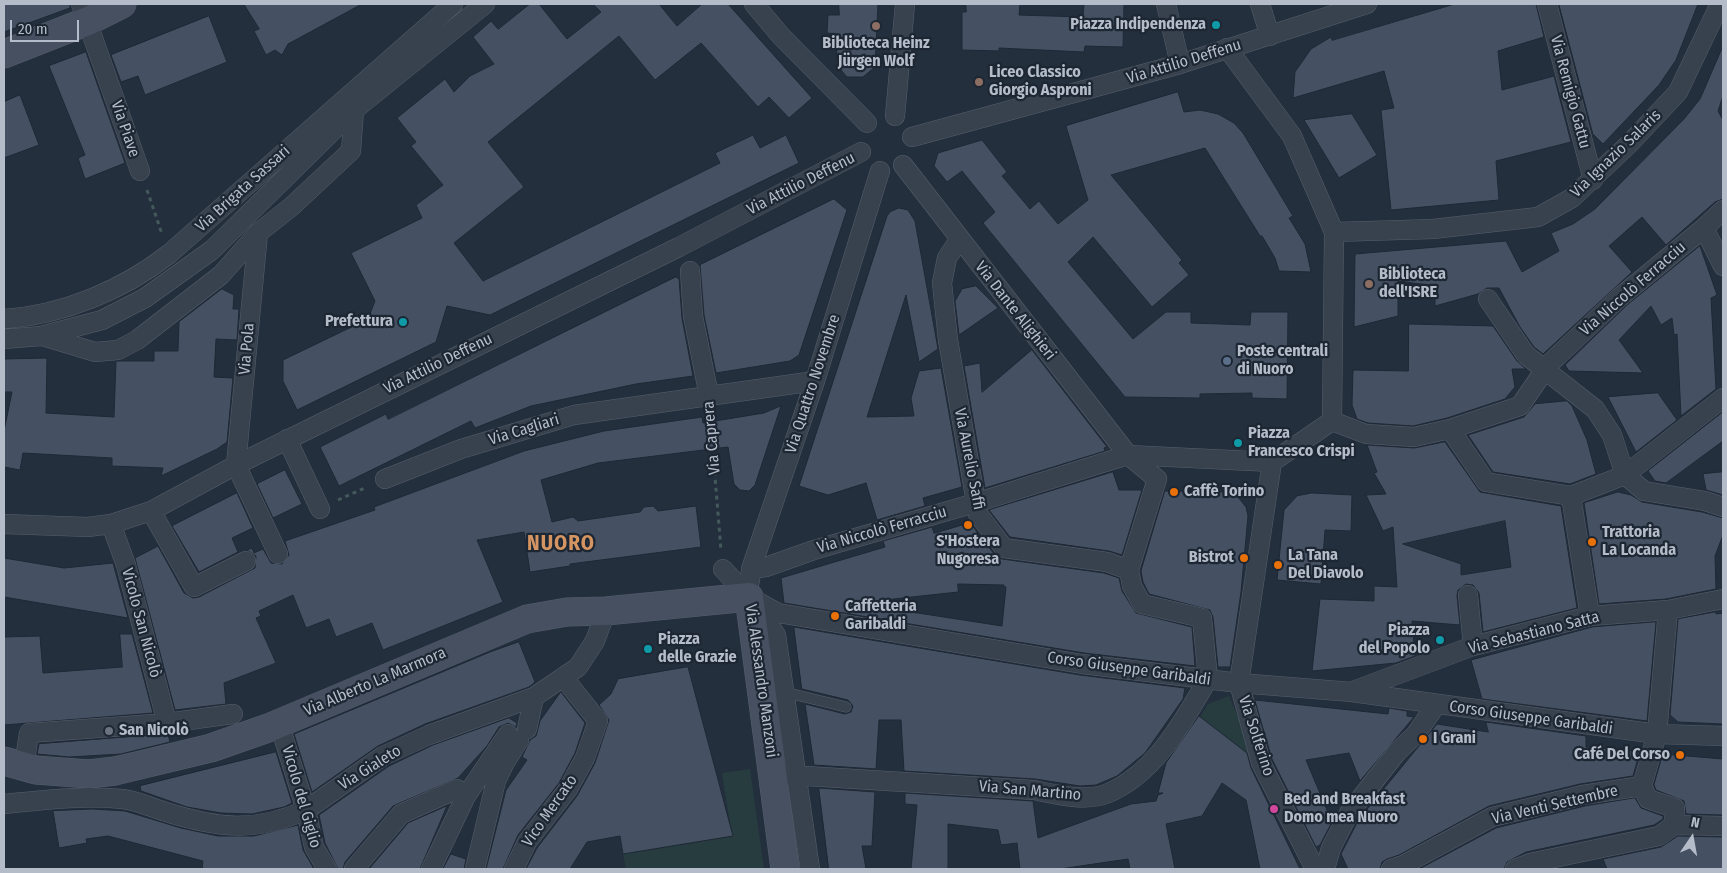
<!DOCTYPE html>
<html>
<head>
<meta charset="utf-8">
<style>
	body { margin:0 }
	#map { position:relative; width:1727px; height:873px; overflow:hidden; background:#242f3e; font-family:"Fira Sans Condensed",sans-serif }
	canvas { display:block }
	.frame { position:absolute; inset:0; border:5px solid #b4bcc9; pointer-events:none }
	.north { position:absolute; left:1667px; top:813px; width:50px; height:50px; -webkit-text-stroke:4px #1d2633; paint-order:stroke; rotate:12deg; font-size:14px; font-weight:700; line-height:20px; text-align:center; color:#b4bcc9 }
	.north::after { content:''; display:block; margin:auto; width:18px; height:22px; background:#b4bcc9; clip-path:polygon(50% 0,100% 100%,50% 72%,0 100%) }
	.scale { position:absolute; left:10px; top:20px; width:69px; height:22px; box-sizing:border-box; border:2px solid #b4bcc9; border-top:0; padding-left:6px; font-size:15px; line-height:18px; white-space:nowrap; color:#b4bcc9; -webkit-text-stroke:4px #1d2633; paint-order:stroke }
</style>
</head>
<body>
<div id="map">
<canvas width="1727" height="873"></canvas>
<div class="frame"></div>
<div class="north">N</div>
<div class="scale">20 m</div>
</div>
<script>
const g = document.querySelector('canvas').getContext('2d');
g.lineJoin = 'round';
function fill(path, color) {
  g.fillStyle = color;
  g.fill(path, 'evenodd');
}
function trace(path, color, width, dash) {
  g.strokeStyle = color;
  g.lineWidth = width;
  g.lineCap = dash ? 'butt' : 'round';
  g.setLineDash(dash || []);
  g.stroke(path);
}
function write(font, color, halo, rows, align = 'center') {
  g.font = font + ' "Fira Sans Condensed",sans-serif';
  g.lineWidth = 4.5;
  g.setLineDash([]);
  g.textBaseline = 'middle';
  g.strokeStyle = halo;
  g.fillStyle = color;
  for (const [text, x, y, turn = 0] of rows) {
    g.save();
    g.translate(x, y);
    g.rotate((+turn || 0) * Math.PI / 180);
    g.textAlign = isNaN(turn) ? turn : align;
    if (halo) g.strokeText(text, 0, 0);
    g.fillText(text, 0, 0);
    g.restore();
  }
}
fill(new Path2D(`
	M1229 696 1251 747 1252 757 1200 717 1208 704Z
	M750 769 764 869H626L623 854 732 836 722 773Z`), '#263c3f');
const building = new Path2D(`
	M4 4H70V8L4 32Z
	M244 4H362L288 44 282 55 275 50 266 55 254 31 259 29Z
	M530 4H539L567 39 601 12 593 4H659L677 26 702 4H728L812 98 789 118 769 97 758 107 701 43 655 80 619 36 488 142 524 187 454 243 483 281 720 163 715 153 753 135 760 148 786 135 799 163 490 315 447 306 436 342 297 410 283 381V360L368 319 375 301 351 253 422 218 416 205 443 185 411 146 416 142 397 118 445 79 454 92 470 76 494 64 473 37 491 21 498 29Z
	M839 4H878L875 67 863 77H847L836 64 838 34 827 33 828 15H839Z
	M966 4H1020L1019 15 1083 17 1084 4H1124L1123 47 1085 46 1084 52 999 48V51L962 50V12H966Z
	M1455 4H1536L1544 37 1498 51 1502 90 1554 76 1571 142 1496 161 1499 200 1391 210 1381 110 1394 108 1384 71 1293 98 1295 72 1311 49 1331 37 1332 40Z
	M1559 4H1698L1676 60 1659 85 1603 144 1593 134Z
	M209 16 227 62 145 95 138 76 121 82 111 55Z
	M1723 46V96L1718 111 1723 120V199L1715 202 1666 245 1642 217 1609 246 1632 272 1543 354 1534 347 1520 327 1499 288H1487L1478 294 1435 306V286L1398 281V316L1354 327 1355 254 1506 241 1522 272 1559 251 1551 233 1573 224 1595 209 1684 119 1700 99Z
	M86 52 125 163 85 179 78 158 85 155 49 66Z
	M1178 92 1184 112 1200 110 1218 114 1234 123 1243 133 1293 216 1289 218 1305 244 1311 272 1279 271 1275 258 1262 236H1260L1205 148 1111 175 1182 260 1179 263 1189 275 1152 307 1093 237 1068 262 1133 339 1166 312H1191V323L1250 325 1251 312H1288L1287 399 1252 398V393L1200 394V398L1125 397 983 223 995 212 962 171 947 182 934 166 938 153 982 140 1007 172 1002 176 1030 209 1039 201 1058 224 1088 200 1066 126Z
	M20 95 39 145 4 158V102Z
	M1352 114 1377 155 1339 178 1304 120Z
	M834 199 847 210 799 355 790 361 716 373 704 315 700 265Z
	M899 208 908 210 915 221 938 349 919 362 906 295 867 417 914 416 911 398 919 371 941 368 962 487 923 498 925 506 877 520 866 483 828 495 799 486 887 216 890 212Z
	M1700 246 1717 295 1711 298 1716 389 1681 416 1677 334 1674 335 1672 318 1661 325 1651 306 1619 340 1643 373 1569 371 1565 365 1627 305Z
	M676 277 679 279 682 318 693 376 636 384 531 406 475 428 471 421 339 486 320 447 386 414 388 419Z
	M976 286 998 308 959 335 955 301 962 289Z
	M222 289 234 295 233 309H239L237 340 216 339 214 377 233 378 227 442 217 449 161 476 163 468 112 466V458L23 453 20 470 4 467V431L12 392H4V359L47 358 46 413 114 417 116 361H154V351H178L179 322Z
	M1409 324 1493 326 1517 361 1526 369H1512L1515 387 1505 399 1447 418 1413 426 1368 423 1357 419 1352 405 1353 370 1408 371Z
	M1032 350 1107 447 1104 448 1105 451 985 488 964 366 980 363 982 392Z
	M1658 393 1677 420 1636 452 1608 397Z
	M1567 401 1572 406 1587 440 1596 474 1570 484 1493 472 1468 435 1524 417 1535 404Z
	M781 406 755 485 749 491 740 490 734 484 728 447 598 463 541 480 552 522 573 517 578 521 640 512 644 507 653 506 658 511 696 506 701 547 570 564V566L530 572 524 532 477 540 503 602 383 650 372 623 336 637 329 619 306 628 293 595 259 611 261 616 256 618 276 663 224 683 226 704 175 710 135 558 158 546 184 593 193 598 199 597 255 568 256 556 247 550 252 548 254 553 263 549 271 563 282 564 289 555 285 541 375 510 374 507 524 451 604 431 702 417 703 423 764 413Z
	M1723 412V441L1666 483 1655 481 1648 471Z
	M1445 442 1480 492 1561 506 1577 608 1483 632 1479 593 1473 585 1466 584 1458 590 1457 596 1460 625 1412 621 1415 656 1396 663 1312 671 1320 599 1374 601V586L1397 587 1393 527 1383 531 1366 495 1386 494 1374 473 1377 472 1367 445 1414 448ZM1505 521 1511 567 1461 575V564L1403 544Z
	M285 470 302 504 273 518 257 484Z
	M1113 472 1119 490H1142L1122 555 1109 551 1010 537 989 510Z
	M1723 472V495L1706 490 1703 474Z
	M1165 491 1225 492 1238 497 1246 507 1248 516 1241 592 1230 667H1218L1213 617 1210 610 1149 594 1143 582 1141 571Z
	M1618 492 1631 495 1642 502 1702 512 1723 518V535L1715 556 1716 589 1666 599 1599 604 1584 503Z
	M237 493 253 528 232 538 238 552 199 572 172 526Z
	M1312 493 1352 495 1351 531 1325 530 1321 584 1277 580 1284 510 1297 496Z
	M970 523 995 555 1002 559 1104 573 1119 578 1122 591 1136 613 1192 627 1195 666 1084 653 784 603 781 578 885 547 883 541 932 527 934 533ZM958 584 1004 585V587H1006L1002 626 866 605V602L958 592Z
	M4 558 64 568 113 563 128 618 4 597Z
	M1716 612V614L1723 613V724L1678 722 1670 715 1678 619Z
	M1656 622 1647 721 1482 699 1471 660 1592 627Z
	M794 627 1080 675 1185 688 1183 699 1145 753 1117 776 1096 785 1080 786 1035 779 904 771 901 720H879L876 769 814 765 805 704 845 714 851 712 853 706 848 700 802 689Z
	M120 634H132L153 713 4 725V637L40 636 43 673 122 667Z
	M519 642 535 682 529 687 425 724 378 746 312 792 294 734 490 652Z
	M688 667 733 836 623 854 620 836 587 842 570 869H526L537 848 577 796 595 763 609 720 599 705 611 694 618 679Z
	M561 692 585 723 575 753 559 783 518 835 503 869H486L506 790 527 760 522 757 530 740 536 736 540 721Z
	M1255 700 1388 714 1389 708 1407 711V716L1414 717 1360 781 1349 753 1306 760 1332 822 1320 845 1316 847 1272 759Z
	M1199 716 1247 753 1251 768 1300 869H1260L1246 800 1222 783 1202 816 1166 824 1175 869H1130L1128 859 1060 869H1020L1017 843 1001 845 998 830 948 824V869H911L917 805 905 804V793L1033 801 1038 838 1131 804 1156 801 1158 795 1163 793H1158L1166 763Z
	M509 718 517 723 516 727 508 723 499 727 487 746 458 778 393 806 345 862 343 869H338L325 843 319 815 389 766 433 745Z
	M1486 722 1586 736V747L1640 751 1633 776 1580 784 1489 806 1399 855 1387 859 1382 862 1380 869H1348L1341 854 1359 819 1437 724 1488 732Z
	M168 734 170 742 121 754 69 757 37 754 39 744Z
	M276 752 292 803 284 807 252 814 221 813 187 807 141 791 140 786Z
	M1663 754 1723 759V815L1686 814 1684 801 1656 790 1654 785Z
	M819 788 875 792 872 846H862L866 869H829Z
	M1635 798 1641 808 1663 816V819L1654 825 1526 852 1507 862 1504 869H1419L1496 828 1585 806Z
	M447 806 420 869H369L408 823Z
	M92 809 125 811 181 828 218 836H254L298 825 303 850 314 869H202L203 861 108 836 86 839 87 843 59 848 53 811Z
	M1678 836 1723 837V869H1607L1603 859 1661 847Z
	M451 854 466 859 464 869H443Z`);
fill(building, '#455162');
trace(building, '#1f2835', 1);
const lane = new Path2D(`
	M784 692 846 707`);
const street = new Path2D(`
	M81 4 140 171
	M754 4 781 36 867 123
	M1166 4 1180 64
	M1260 4 1270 36
	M1547 4 1593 180
	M1227 48 1292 136 1334 232 1332 421
	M895 116 905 4
	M912 137 1180 64 1367 4
	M903 165 1128 455 1157 479 1129 570 1132 586 1142 604 1202 618 1208 679
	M1704 228 1723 266
	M1334 232 1433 229 1538 217 1572 198 1630 143 1678 92 1720 4
	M258 233 236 465 278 554
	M959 240 947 258 942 283 948 340 978 514 1004 548 1107 562 1129 570
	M690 271 693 316 709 396
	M1488 299 1526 355 1595 409 1612 435 1625 475
	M4 319C63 315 123 290 169 254L453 4
	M42 336 95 352 118 350 137 340 221 275 258 233 291 207 351 151 354 110
	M4 339 41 336 102 320 145 298 212 250 354 110 485 4
	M1332 421 1366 434 1414 437 1450 429 1520 406 1548 365 1620 297 1704 228 1723 210
	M1450 429 1486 482 1571 496
	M287 439 320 509
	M1272 462 1239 683 1261 763 1315 869
	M1625 475 1644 491 1705 501 1723 507
	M385 479 461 449 574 415 815 381
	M151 511 194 587 246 561
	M4 524 88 527 111 524 151 511 236 465 679 247 861 152
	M111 524 126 565 167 723
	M723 569 749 597 776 635 810 869
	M751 569 766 567 814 550 975 503 1128 455 1272 462 1332 421
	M750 581 751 569 815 381 880 171
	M1468 595 1473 646
	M749 597 778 613 1082 664 1239 683 1352 692 1657 734 1723 736
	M1590 616 1571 496 1625 475 1723 398
	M1353 691 1473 646 1590 616 1668 610 1723 599
	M279 723 306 810 314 847 327 869
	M527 729 534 697
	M24 766 29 733 167 723 233 714
	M773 774 1034 790C1054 794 1085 802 1106 794 1154 775 1183 722 1208 679
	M1642 786 1657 734 1668 610
	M1642 786 1648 799 1675 808 1674 825
	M4 804C43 800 82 795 122 799 136 800 152 808 166 812 217 828 255 833 306 810L383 756 429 735 534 697 578 667 595 641 606 611
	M354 869 401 814 457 789 466 796
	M431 869 466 796 508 734
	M475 869 496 781 504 764 519 740
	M514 869 527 842 568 789 585 758 598 721 563 677
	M1325 869 1331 848 1349 813 1397 752 1416 734 1436 705
	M1391 869 1403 865 1492 817 1583 795 1642 786
	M1515 869 1530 863 1659 836 1674 825 1723 826`);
const secondary = new Path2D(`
	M4 54 88 21 122 4
	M4 761 36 770 89 774 115 771 211 748 268 728 527 619 567 612 606 611 749 597 785 869`);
trace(lane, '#565f6c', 11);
trace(street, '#565f6c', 20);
trace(secondary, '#565f6c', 29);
trace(new Path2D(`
	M147 190 162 234
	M710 416 721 550
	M338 500 367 487`), '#44595c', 3, [4, 4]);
trace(lane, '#38414e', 10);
trace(street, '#38414e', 19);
trace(secondary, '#465061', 28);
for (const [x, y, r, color] of [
	[1216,25,5,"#0f9aa8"],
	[876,26,5,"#8d6e63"],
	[979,82,5,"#8d6e63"],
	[1369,284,5,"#8d6e63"],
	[403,322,5,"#0f9aa8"],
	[1227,361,5,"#5c6f8a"],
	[1238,443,5,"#0f9aa8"],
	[1174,492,5,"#e8710a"],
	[968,525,5,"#e8710a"],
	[1592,542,5,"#e8710a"],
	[1244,558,5,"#e8710a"],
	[1278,565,5,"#e8710a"],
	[835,616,5,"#e8710a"],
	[1440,640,5,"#0f9aa8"],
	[648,649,5,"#0f9aa8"],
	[109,731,5,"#6b7280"],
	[1423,739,5,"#e8710a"],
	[1680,755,5,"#e8710a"],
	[1274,809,5,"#d1479c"]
]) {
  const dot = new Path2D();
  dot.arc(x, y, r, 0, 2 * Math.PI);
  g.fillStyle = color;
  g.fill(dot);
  trace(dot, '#1d2633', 2);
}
write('bold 16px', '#b4bcc9', '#1d2633', [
	["Piazza Indipendenza",1206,25,"right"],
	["Biblioteca Heinz",876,44,"center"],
	["Jürgen Wolf",876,62,"center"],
	["Liceo Classico",989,73],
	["Giorgio Asproni",989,91],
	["Biblioteca",1379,275],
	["dell'ISRE",1379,293],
	["Prefettura",393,322,"right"],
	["Poste centrali",1237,352],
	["di Nuoro",1237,370],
	["Piazza",1248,434],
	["Francesco Crispi",1248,452],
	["Caffè Torino",1184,492],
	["Trattoria",1602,533],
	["La Locanda",1602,551],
	["S'Hostera",968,542,"center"],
	["Nugoresa",968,560,"center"],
	["La Tana",1288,556],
	["Del Diavolo",1288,574],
	["Bistrot",1234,558,"right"],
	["Caffetteria",845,607],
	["Garibaldi",845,625],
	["Piazza",1430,631,"right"],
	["del Popolo",1430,649,"right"],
	["Piazza",658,640],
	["delle Grazie",658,658],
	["San Nicolò",119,731],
	["I Grani",1433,739],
	["Café Del Corso",1670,755,"right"],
	["Bed and Breakfast",1284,800],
	["Domo mea Nuoro",1284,818]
], 'left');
write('16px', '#b4bcc9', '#1d2633', [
	["Via Attilio Deffenu",1184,62,-17],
	["Via Remigio Gattu",1570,92,75],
	["Via Piave",125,129,71],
	["Via Ignazio Salaris",1616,154,-44],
	["Via Attilio Deffenu",801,184,-27],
	["Via Brigata Sassari",243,189,-42],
	["Via Niccolò Ferracciu",1633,289,-41],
	["Via Dante Alighieri",1015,311,52],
	["Via Pola",247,349,-85],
	["Via Attilio Deffenu",438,364,-26],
	["Via Quattro Novembre",813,384,-72],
	["Via Cagliari",524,430,-17],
	["Via Caprera",712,438,-95],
	["Via Aurelio Saffi",969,459,79],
	["Via Niccolò Ferracciu",882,530,-16],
	["Vicolo San Nicolò",141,623,75],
	["Via Sebastiano Satta",1534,633,-14],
	["Corso Giuseppe Garibaldi",1129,669,8],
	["Via Alessandro Manzoni",761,681,82],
	["Via Alberto La Marmora",375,682,-23],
	["Corso Giuseppe Garibaldi",1531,718,8],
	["Via Solferino",1256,736,72],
	["Via Gialeto",370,768,-32],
	["Via San Martino",1030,791,5],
	["Vicolo del Giglio",301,797,74],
	["Via Venti Settembre",1555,805,-13],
	["Vico Mercato",550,811,-55]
]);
g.letterSpacing = '1px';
write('bold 21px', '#d59563', '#1d2633', [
	["NUORO",561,544]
]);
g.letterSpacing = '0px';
</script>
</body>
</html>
